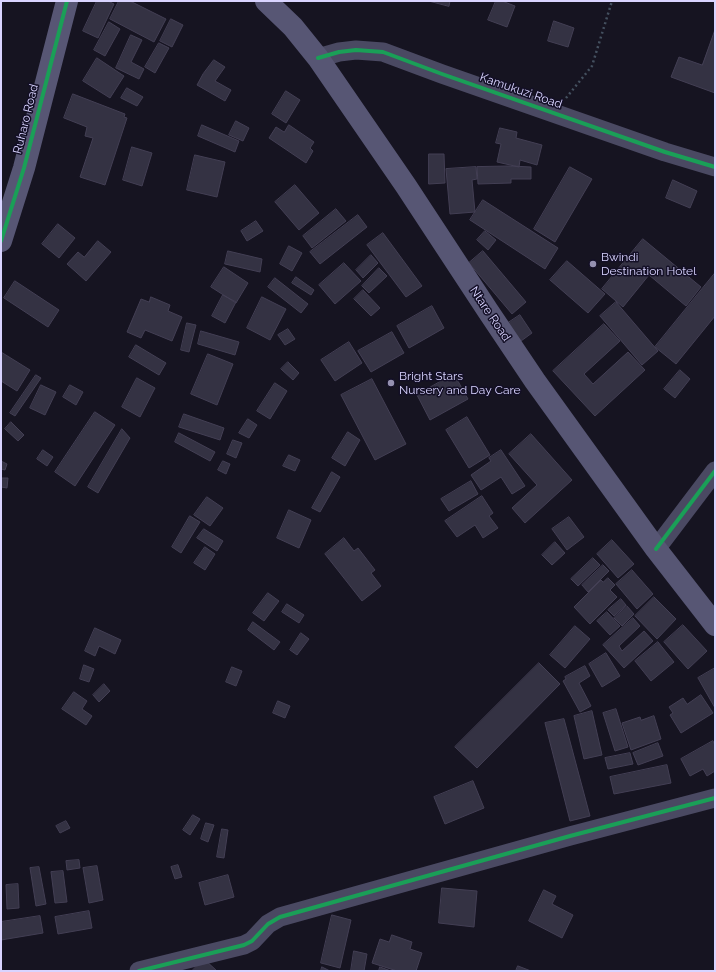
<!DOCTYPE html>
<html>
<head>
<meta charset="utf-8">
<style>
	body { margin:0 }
	#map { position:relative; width:716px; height:972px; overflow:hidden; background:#161421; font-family:Raleway,sans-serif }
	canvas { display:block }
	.frame { position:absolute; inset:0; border:2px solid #d9d4ff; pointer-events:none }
</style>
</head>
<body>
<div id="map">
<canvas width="716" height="972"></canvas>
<div class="frame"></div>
</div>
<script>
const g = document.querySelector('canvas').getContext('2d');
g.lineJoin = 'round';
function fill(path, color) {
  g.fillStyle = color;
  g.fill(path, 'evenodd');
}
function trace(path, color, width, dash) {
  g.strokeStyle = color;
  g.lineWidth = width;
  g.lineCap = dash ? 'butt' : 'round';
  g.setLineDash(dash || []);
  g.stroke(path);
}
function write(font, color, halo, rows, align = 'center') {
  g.font = font + ' Raleway,sans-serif';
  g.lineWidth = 3;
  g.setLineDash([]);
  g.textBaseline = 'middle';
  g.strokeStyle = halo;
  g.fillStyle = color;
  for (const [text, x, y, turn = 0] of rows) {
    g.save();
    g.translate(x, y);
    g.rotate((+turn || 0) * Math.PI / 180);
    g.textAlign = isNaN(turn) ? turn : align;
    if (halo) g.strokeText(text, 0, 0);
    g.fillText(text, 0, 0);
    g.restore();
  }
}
const building = new Path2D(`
	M97 1H108L114 4 98 38 83 31Z
	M119 1H130L166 19 154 42 110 19Z
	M429 1H450L449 6Z
	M496 1H502L515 6 507 27 488 20Z
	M171 19 183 25 172 47 160 41Z
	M554 21 574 28 568 47 548 41Z
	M109 22 120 29 105 56 94 50Z
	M715 30V93L671 77 679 57 702 65Z
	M131 35 142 40 131 62 144 69 139 79 116 68Z
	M159 43 169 48 155 73 145 67Z
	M97 58 124 76 110 98 83 81Z
	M214 60 225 67 215 81 231 90 225 101 197 85 203 74Z
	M127 88 143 97 137 106 121 98Z
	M286 91 300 100 286 123 272 114Z
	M73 94 125 114 124 117 127 118 105 185 80 177 93 138 85 136 87 127 64 118Z
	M236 121 249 128 243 141 229 135Z
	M202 125 239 141 235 152 198 136Z
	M289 125 314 142 310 148 313 151 306 163 269 138 276 127 284 132Z
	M500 128 517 132 516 138 542 145 537 165 520 160 519 167 497 162 501 144 496 143Z
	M132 147 152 153 142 186 123 180Z
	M429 154H444L445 183 429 184Z
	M195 155 225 162 217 197 187 190Z
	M511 166 531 167V179H511V183L478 184 477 167Z
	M476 167 477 179 472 180 475 212 450 214 446 169Z
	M570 167 592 179 555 242 534 229Z
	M673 180 697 191 690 208 666 198Z
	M295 185 319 213 299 230 275 202Z
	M483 200 558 248 545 269 470 220Z
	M336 209 346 221 312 248 303 236Z
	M358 215 367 227 320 264 310 252Z
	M256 221 263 231 247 241 241 231Z
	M58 224 75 238 59 258 42 244Z
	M485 231 496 240 488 250 477 240Z
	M383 233 422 286 406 297 367 245Z
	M643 239 701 287 686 306 649 275 623 307 602 289Z
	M98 241 111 252 86 281 67 264 78 252 84 257Z
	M289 246 302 253 292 271 280 264Z
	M228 251 262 259 260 272 225 264Z
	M483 251 526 302 512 314 469 263Z
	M371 255 378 263 363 278 356 270Z
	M567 261 605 294 588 313 550 280Z
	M344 263 361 281 335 304 319 285Z
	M224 267 248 283 236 303 211 287Z
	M379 268 387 276 369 293 362 286Z
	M715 273V316L676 364 655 347Z
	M296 277 314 290 311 295 292 283Z
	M275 278 308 304 301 313 268 287Z
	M15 281 59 310 48 327 4 298Z
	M363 290 380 308 371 316 354 299Z
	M223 295 236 302 225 323 212 316Z
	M151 297 170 305 168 311 182 317 172 341 145 330 141 338 127 332 141 299 149 302Z
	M262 297 286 309 270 340 247 328Z
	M616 302 658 351 642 365 600 316Z
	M432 306 444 328 409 348 397 326Z
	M520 315 532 333 521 341 508 323Z
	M187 323 196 325 189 352 181 350Z
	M604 324 620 341 584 374 593 384 628 352 645 370 595 416 553 371Z
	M288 329 295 339 285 345 278 335Z
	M201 331 239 342 235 355 198 344Z
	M392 332 404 353 371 372 358 351Z
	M349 342 362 363 335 381 321 360Z
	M136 345 166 363 159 375 129 357Z
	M1 352 30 370 17 391 1 381Z
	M208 354 233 364 217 405 191 394Z
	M288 362 299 373 293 380 281 369Z
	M680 370 690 379 675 398 664 389Z
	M454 374 468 399 430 420 417 395Z
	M36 375 41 378 15 416 10 413Z
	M137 378 155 388 140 417 122 407Z
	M372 379 406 444 375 460 341 395Z
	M275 383 287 391 270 419 257 411Z
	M41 385 56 392 45 415 30 408Z
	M70 385 83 392 76 405 63 397Z
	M95 412 115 425 75 486 55 472Z
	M184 414 224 428 220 440 179 427Z
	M467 417 490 455 469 468 446 430Z
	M248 419 257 425 249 438 239 433Z
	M11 422 24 435 18 441 5 429Z
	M122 429 130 438 98 493 88 487Z
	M348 432 360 440 345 466 332 458Z
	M179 433 215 452 210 461 175 442Z
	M531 434 572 480 525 523 512 508 537 485 509 454Z
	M233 440 242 443 236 458 227 454Z
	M43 450 53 457 47 466 37 459Z
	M501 450 525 486 512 494 501 477 481 490 471 475 491 461 489 458Z
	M289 455 300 460 295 471 283 466Z
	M1 461 7 464 5 470 1 469Z
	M223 461 230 464 226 474 218 470Z
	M332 472 340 477 320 512 312 508Z
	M1 478H8L7 488 1 487Z
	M471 481 478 494 449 511 441 499Z
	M482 496 493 513 489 516 498 528 483 538 475 525 457 537 445 521Z
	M207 497 223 508 210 526 194 515Z
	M289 510 311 520 299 548 277 538Z
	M190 516 200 522 181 553 172 547Z
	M569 517 584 537 567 550 552 529Z
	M204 529 223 541 217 551 197 538Z
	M344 538 354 551 358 548 375 570 371 573 381 586 362 601 325 554Z
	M612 540 634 564 618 578 597 554Z
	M555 542 565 553 552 565 542 555Z
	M205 547 215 554 205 570 194 563Z
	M593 558 600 565 578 586 571 579Z
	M603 565 609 571 588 592 582 585Z
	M632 570 653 594 637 609 616 584Z
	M608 578 615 585 610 590 617 597 590 624 574 607 601 580 603 582Z
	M268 593 279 601 264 621 253 613Z
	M654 597 676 619 657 639 635 616Z
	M621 599 626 605 614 616 608 610Z
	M287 604 304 615 299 623 282 612Z
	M627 606 634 614 622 626 614 618Z
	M607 612 620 626 610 635 597 621Z
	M633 618 640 626 619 646 622 651 644 631 653 641 624 668 603 645Z
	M253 622 280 642 274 650 248 630Z
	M683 625 707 651 688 669 664 642Z
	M575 626 590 639 565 668 550 655Z
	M95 628 121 640 115 654 99 646 95 656 85 651Z
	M301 633 309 639 297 655 290 650Z
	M658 642 674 662 651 681 635 661Z
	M606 653 620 676 602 687 589 664Z
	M539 663 560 684 477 768 455 747Z
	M84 665 94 669 89 682 80 679Z
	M585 666 590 676 579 683 591 706 580 712 563 681 566 679 565 677Z
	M232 667 242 671 236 686 226 682Z
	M715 668V708L698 678Z
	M104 684 110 691 99 702 93 695Z
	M74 692 87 701 82 709 92 716 86 725 62 709Z
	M701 695 713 713 681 733 670 715 673 713 669 707 683 698 687 704Z
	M278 701 290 706 285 718 273 713Z
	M616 709 628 747 615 751 603 713Z
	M592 711 602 755 584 759 574 716Z
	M654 716 661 739 631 750 622 723 640 717 641 720Z
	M564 719 590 816 570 821 545 723Z
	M713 741 715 745V771L707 776 703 769 690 776 681 759Z
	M658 743 663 756 638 765 633 753Z
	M630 753 633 764 608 769 605 758Z
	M667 765 671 783 614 794 610 777Z
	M473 781 484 808 445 824 434 797Z
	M193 815 200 819 190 835 183 830Z
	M66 821 70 828 60 833 56 826Z
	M206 823 214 825 208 842 201 839Z
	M222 829 228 830 224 858 217 857Z
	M79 860 80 868 67 870 66 861Z
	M178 865 182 877 175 879 171 867Z
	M97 866 103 900 89 903 83 868Z
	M39 867 46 904 36 906 30 868Z
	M63 871 67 902 55 903 51 872Z
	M228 875 234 897 205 905 199 883Z
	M18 884 19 908 7 909 6 885Z
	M442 888 477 891 474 927 439 923Z
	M544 890 556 896 552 904 573 915 562 938 529 921Z
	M89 911 92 928 58 934 55 917Z
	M332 915 351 920 340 968 321 963Z
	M40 916 43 933 1 940V922Z
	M392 935 412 942 410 949 422 953 416 971H397L372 963 380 939 389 942Z
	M354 951 367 954 364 971H351Z
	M204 959 217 971H192Z
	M518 966 531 971H516Z
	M322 967 330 971H321Z
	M380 967 391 971H379Z`);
fill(building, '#343243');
trace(building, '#433f54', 1);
trace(new Path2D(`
	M566 98 592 66 612 1`), '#44505f', 2.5, [2, 3]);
trace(new Path2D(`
	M318 58 339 52 356 50 383 52 442 74 665 152 715 167
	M656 549 715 471
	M139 971 244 945 252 941 268 924 280 917 570 836 715 798`), '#4a4962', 19);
trace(new Path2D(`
	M266 1 293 27 318 58 406 186 488 311 535 381 656 549 715 625
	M1 241 24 168 67 1`), '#575674', 22);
trace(new Path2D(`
	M318 58 339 52 356 50 383 52 442 74 665 152 715 167
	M1 241 24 168 67 1
	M656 549 715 471
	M139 971 244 945 252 941 268 924 280 917 570 836 715 798`), '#1a9f57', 4);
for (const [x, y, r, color] of [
	[593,264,4,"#9591b1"],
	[391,383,4,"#9591b1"]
]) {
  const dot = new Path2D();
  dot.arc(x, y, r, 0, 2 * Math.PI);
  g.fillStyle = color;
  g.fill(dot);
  trace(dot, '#130f26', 1.5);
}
write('12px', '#d9d4ff', '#130f26', [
	["Kamukuzi Road",521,91,19],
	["Ruharo Road",26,119,-76],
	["Ntare Road",490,314,56]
]);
write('12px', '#d9d4ff', '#130f26', [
	["Bwindi",601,257],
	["Destination Hotel",601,271],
	["Bright Stars",399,376],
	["Nursery and Day Care",399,390]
], 'left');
</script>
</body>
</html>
